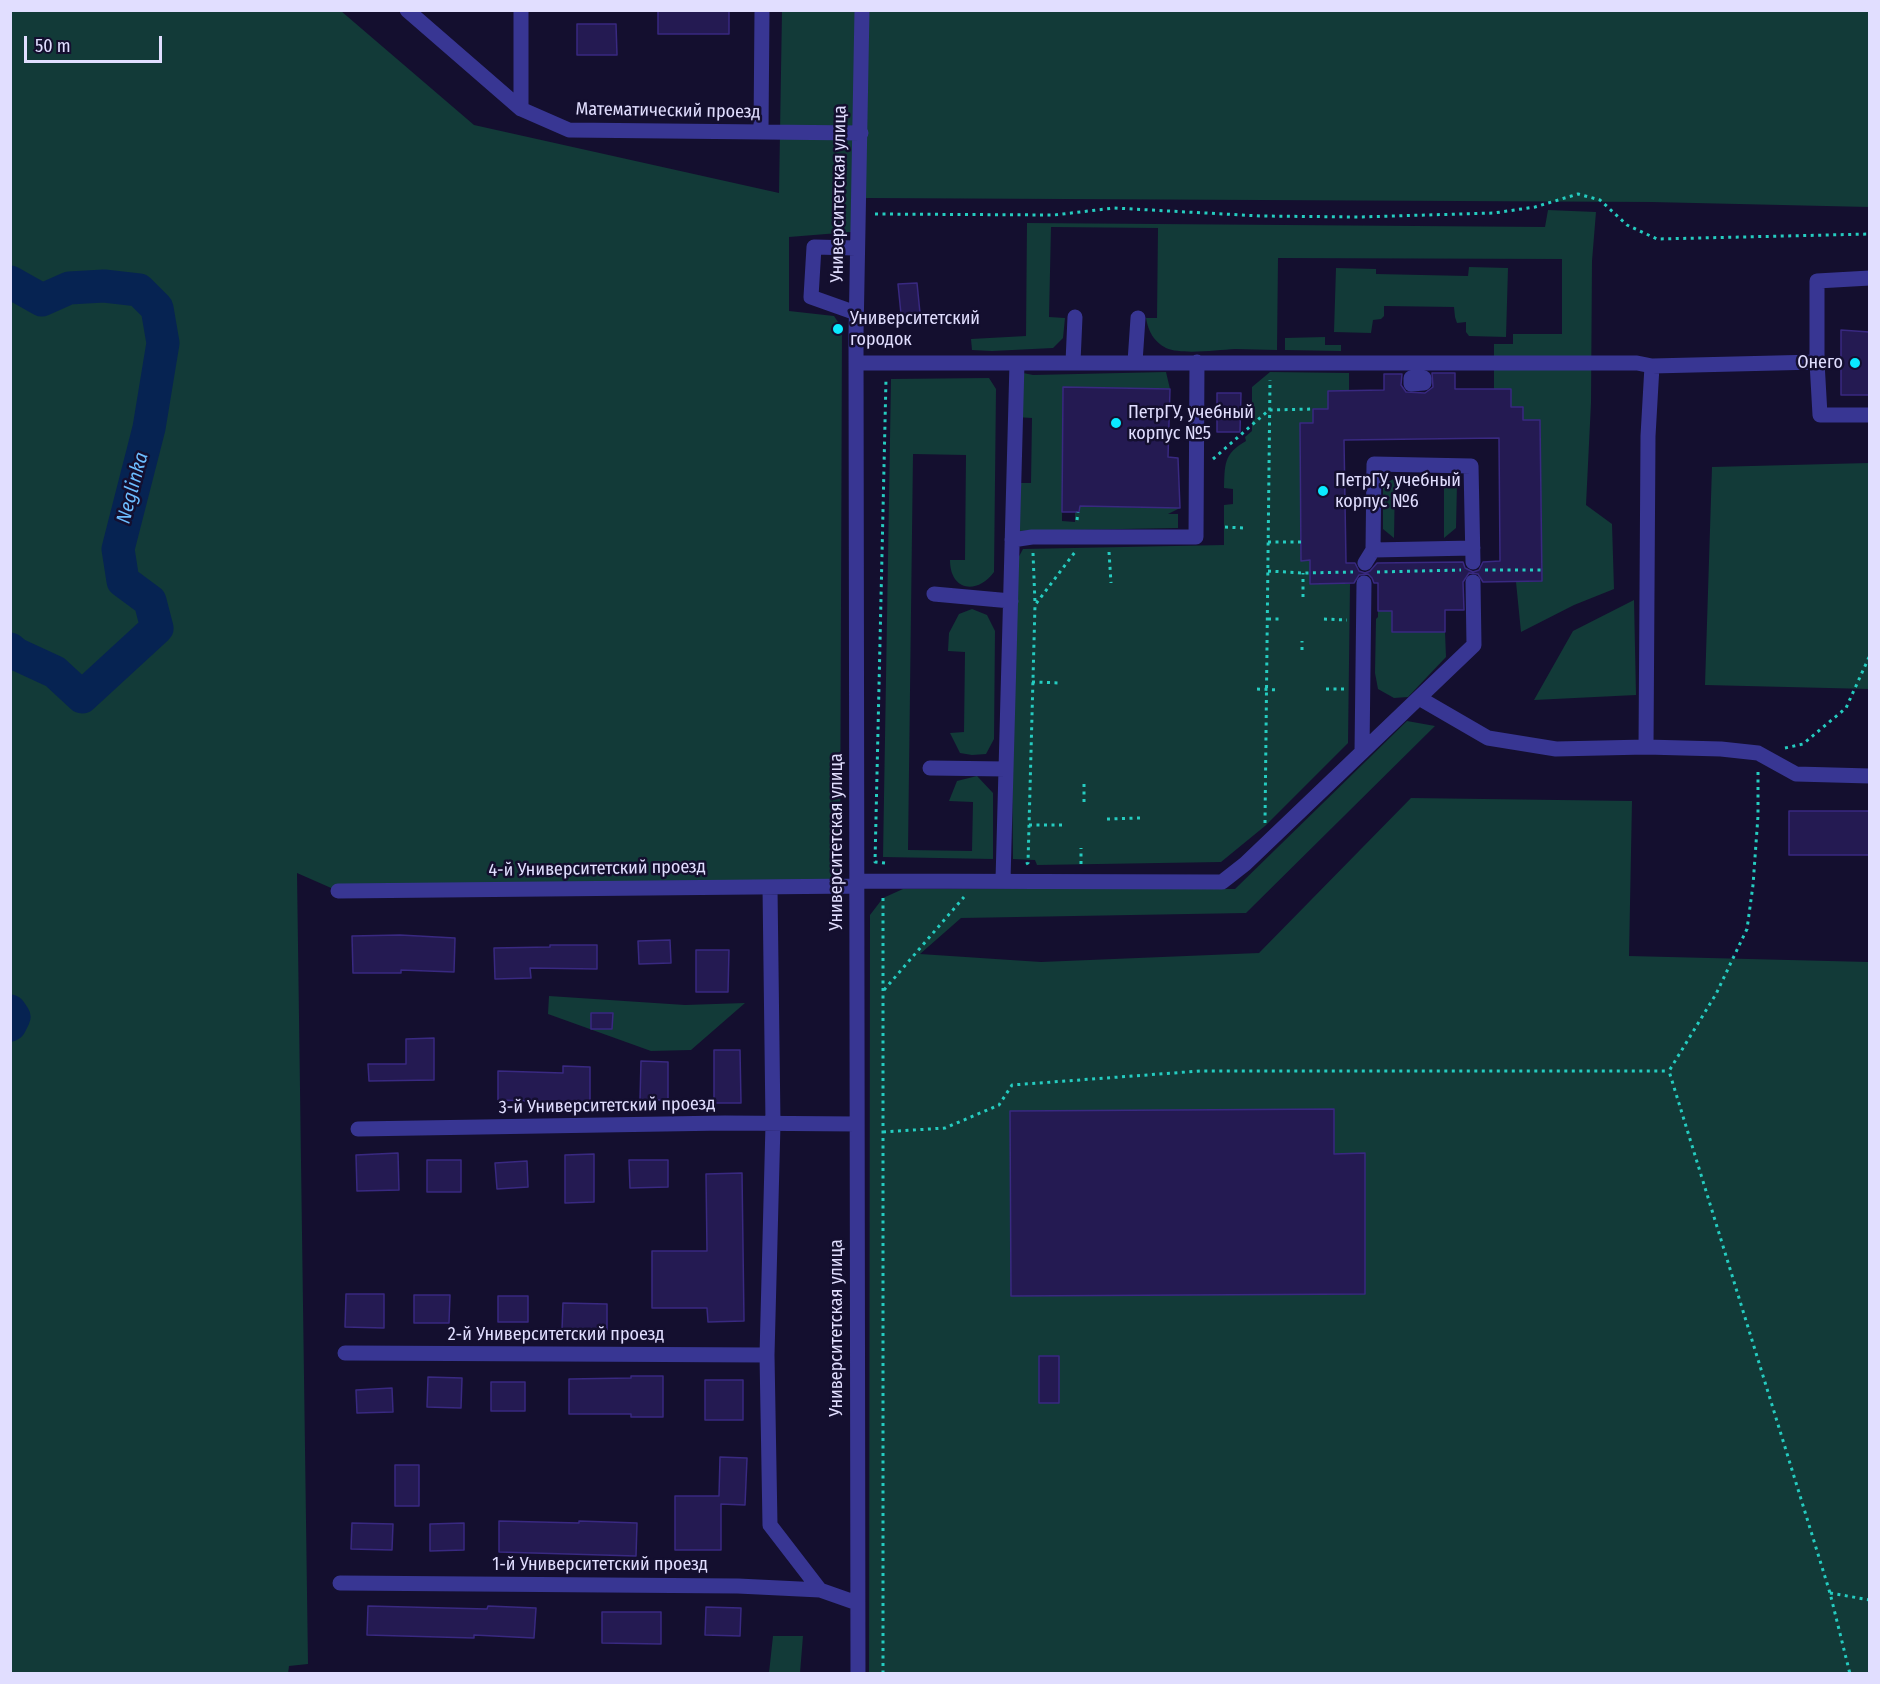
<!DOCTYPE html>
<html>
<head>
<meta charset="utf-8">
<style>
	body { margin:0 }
	#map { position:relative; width:1880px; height:1684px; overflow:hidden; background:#140f2f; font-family:"Fira Sans Condensed",sans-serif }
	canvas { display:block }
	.frame { position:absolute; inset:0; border:12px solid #e1deff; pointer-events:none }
	.scale { position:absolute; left:24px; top:36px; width:138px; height:27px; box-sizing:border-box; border:3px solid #e1deff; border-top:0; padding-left:8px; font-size:18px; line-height:21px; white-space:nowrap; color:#e1deff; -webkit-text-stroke:4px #140f2f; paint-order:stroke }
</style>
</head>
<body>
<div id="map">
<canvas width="1880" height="1684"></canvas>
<div class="frame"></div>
<div class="scale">50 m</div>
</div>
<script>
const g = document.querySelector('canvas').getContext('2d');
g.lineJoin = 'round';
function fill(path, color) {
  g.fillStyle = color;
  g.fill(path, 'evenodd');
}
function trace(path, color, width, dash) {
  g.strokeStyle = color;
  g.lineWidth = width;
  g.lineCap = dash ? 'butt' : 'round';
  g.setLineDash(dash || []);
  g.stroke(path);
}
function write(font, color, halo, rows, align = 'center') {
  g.font = font + ' "Fira Sans Condensed",sans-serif';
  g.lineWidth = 5;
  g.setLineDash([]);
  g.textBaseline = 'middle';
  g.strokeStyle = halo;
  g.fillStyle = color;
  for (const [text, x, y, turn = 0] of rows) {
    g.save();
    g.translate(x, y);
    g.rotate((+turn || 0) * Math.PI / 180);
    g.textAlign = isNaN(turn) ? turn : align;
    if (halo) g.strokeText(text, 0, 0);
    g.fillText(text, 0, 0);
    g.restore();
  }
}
fill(new Path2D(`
	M11 11H341L474 125 779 193 782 11H1869V207L1651 202 867 198 854 202 851 232 789 237V311L834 316 842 328 840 886 338 891 297 873 308 1664 289 1666 288 1674H11Z
	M1548 210 1596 212 1592 261 1591 403 1586 505 1612 524 1614 589 1574 605 1521 632 1516 582 1542 581 1540 420H1523V407H1511L1510 389H1494V344H1513V334H1562V259L1278 258 1277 350C1263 350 1249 349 1235 349 1217 350 1182 355 1166 348 1154 342 1148 331 1146 318H1157L1158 228 1051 227 1049 317 1065 318 1063 338 1053 348 992 351 972 350 971 339 1026 336 1027 223 1545 227Z
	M1469 267 1508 268 1506 337 1469 336 1466 332V322L1457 323 1455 317 1454 307 1384 306V316L1381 319 1373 320 1371 333 1334 332 1336 268 1376 269V274L1468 276Z
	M1325 337V345H1341V351L1285 350V338Z
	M1018 372 1033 375 1166 372 1170 389 1063 388 1062 521 1075 522V512H1079L1080 506 1180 508 1168 514H1178V528L1013 531 1014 483H1031L1032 418 1016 417Z
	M1270 372 1349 373V390L1328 391V409L1313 423H1300L1301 560H1310L1311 584H1350L1348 743 1265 826 1221 862 1037 865 1035 860 1013 859 1012 769 1016 562 1023 549 1224 545V505L1233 504V489L1224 488C1225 465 1223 454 1246 441L1245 437 1252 431V387Z
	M989 378 996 389 994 572C977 595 950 591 950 560H965L966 455 913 454 908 850 972 851 973 802 949 801 957 781 977 776 993 793V859L883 857 891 379Z
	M1869 463V689L1705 685 1712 467Z
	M1395 478 1394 538 1383 529V485Z
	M1444 478 1457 483 1456 528 1444 538Z
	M1634 600 1636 695 1534 700 1573 631Z
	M972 609 987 615 995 631 994 739 986 754 972 755 960 753 950 733 964 732 965 652 948 651 949 633 959 614Z
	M1378 611H1392V632H1445L1446 657 1408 697 1394 698 1378 689 1375 673 1376 619 1378 617Z
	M1407 721 1435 726 1246 913 961 918 920 954 1041 962 1259 953 1411 798 1632 801 1629 956 1869 962V1673L869 1674 870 915 883 898 903 889H1235Z
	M549 996 685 1005 745 1003 691 1050 651 1051 548 1014Z
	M773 1636H803L800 1673H769Z`), '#123a38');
trace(new Path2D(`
	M10 282 42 300 69 288 104 286 139 290 157 308 163 343 149 428 118 549 123 581 150 601 157 628 82 697 55 672 16 654 10 649
	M10 1011 14 1017 10 1025`), '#062352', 33);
const building = new Path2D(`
	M658 10H729V34H658Z
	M577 24H616L617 55H577Z
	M917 283 920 313 901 314 898 284Z
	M1841 330 1869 332V395H1841Z
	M1432 373H1455V389H1511V407H1523V420H1540L1542 581 1483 582 1478 574 1469 573 1463 582 1464 610H1445V632H1392V611H1378V583H1374L1372 578 1368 574 1359 575 1354 583 1310 584V560L1301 561 1300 423H1313V409H1328V391L1384 390V374H1402L1401 385 1406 392 1425 393 1433 387ZM1499 438 1500 561 1483 562 1479 570 1473 572 1465 568 1463 562 1377 563 1370 571 1365 573 1359 571 1355 563H1346L1344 440Z
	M1063 387 1170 389 1168 457 1178 458 1180 508 1080 506 1079 512H1062Z
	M1217 393H1241L1240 432H1217Z
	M1789 811H1869V855H1789Z
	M400 935 455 938 454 972 401 970V973H353L352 936Z
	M670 940 671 963 639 964 638 941Z
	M550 945H597V969L530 968 531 978 495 979 494 948 550 947Z
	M696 950H729L728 992H696Z
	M591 1013H613L612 1029H591Z
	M434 1038V1080L369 1081 368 1064H406V1039Z
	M714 1050H740L741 1103H714Z
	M641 1061 668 1062V1100H640Z
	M563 1066 590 1067V1106H562V1102L498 1100V1071L563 1073Z
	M1334 1109V1154L1365 1153V1294L1011 1296 1010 1111Z
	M398 1153 399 1190 357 1191 356 1155Z
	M594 1154V1202L565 1203V1155Z
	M427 1160H461V1192H427Z
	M629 1160H668V1187L630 1188Z
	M527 1161 528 1187 497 1189 495 1163Z
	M742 1173 744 1321 708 1322 707 1308H652V1251H707L706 1174Z
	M346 1294H384V1328L345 1327Z
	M414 1295H450L449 1323H414Z
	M498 1296H528V1322H498Z
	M563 1303 607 1304V1330H562Z
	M1039 1356H1059V1403H1039Z
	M631 1376H663V1417H631V1414H569V1379L631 1378Z
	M428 1377 462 1378 461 1408 427 1407Z
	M705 1380H743V1420H705Z
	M491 1382H525V1411H491Z
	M392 1388 393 1412 357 1413 356 1390Z
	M720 1457 747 1458 745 1505 721 1504V1550H675V1496H719Z
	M395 1465H419V1506H395Z
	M499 1521 579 1523V1521L637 1523 636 1556 499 1552Z
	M352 1523 393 1524 392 1550 351 1549Z
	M464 1523V1550L430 1551V1524Z
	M368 1606 487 1609 488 1606 536 1608 534 1638 474 1635V1638L367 1635Z
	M706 1607 741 1608 740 1636 705 1635Z
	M602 1612H661V1644L602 1643Z`);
fill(building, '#241a52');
trace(building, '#392981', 1.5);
trace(new Path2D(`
	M875 214 1054 215 1114 208 1260 216 1359 217 1494 213 1535 207 1578 194 1600 200 1627 225 1657 239 1870 234
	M1213 459 1269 410 1313 409
	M1077 520 1078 512
	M1225 527 1244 528
	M1268 542H1301
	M1109 552 1111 583
	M1033 553 1035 603
	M1485 570H1542
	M1268 571 1303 573 1353 572
	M1377 572 1461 570
	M1303 597V573
	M1268 619H1281
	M1324 619 1347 620
	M1302 650V641
	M1032 682 1061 683
	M1257 689 1279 690
	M1326 689H1348
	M1785 748 1803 744 1846 708 1870 655
	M1758 772V816L1753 885 1747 929 1716 994 1669 1071 1830 1593 1850 1674
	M1084 802V783
	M1107 819 1140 818
	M1265 823 1270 380
	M1029 825H1062
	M885 863 875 862 886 379
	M1026 864 1028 863 1035 605 1075 552
	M1081 864V848
	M883 898V1674
	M884 990 964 897
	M883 1132 945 1128 999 1105 1012 1085 1200 1071H1668
	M1830 1593 1870 1600`), '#25ccc0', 3, [3, 4.5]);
trace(new Path2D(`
	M407 10 521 109 569 130 861 133
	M521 10V109
	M761 132 762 10
	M856 248 814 247 811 297 856 313
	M1870 278 1817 281V362L1820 415H1870
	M1073 362 1075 317
	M1135 362 1138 318
	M856 363H1637L1652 366 1817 362
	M1411 378H1424V383L1411 384Z
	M1012 540 1032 537H1196L1197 362
	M1373 550 1473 548
	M1365 563 1373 550 1374 464 1471 466 1473 562
	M934 594 1011 601
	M1419 698 1488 738 1556 749 1646 747 1721 749 1758 753 1796 774 1870 776
	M1646 747 1648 436 1652 366
	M1362 752 1364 583
	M930 768 1006 769
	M1003 880 1017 363
	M857 881 1222 882 1245 864 1474 645 1473 582
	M770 887 773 1124 767 1355 770 1525 820 1590
	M338 891 857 886
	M358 1129 725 1123 857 1124
	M345 1353 767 1355
	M340 1583 738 1586 820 1590 857 1603
	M858 1674 856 335 862 10`), '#383693', 15);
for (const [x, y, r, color] of [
	[838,329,6,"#0aeaff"],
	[1855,363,6,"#0aeaff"],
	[1116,423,6,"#0aeaff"],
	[1323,491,6,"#0aeaff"]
]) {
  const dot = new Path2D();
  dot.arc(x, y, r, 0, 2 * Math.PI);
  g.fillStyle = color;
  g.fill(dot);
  trace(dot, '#140f2f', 2);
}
write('18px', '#e1deff', '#140f2f', [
	["Математический проезд",668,111,1],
	["Университетская улица",839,194,-89],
	["Университетская улица",837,842,-90],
	["4-й Университетский проезд",597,869,-1],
	["3-й Университетский проезд",607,1106,-1],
	["Университетская улица",837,1328,-90],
	["2-й Университетский проезд",556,1335],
	["1-й Университетский проезд",600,1565]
]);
write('18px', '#e1deff', '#140f2f', [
	["Университетский",850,319],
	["городок",850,340],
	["Онего",1843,363,"right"],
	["ПетрГУ, учебный",1128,413],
	["корпус №5",1128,434],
	["ПетрГУ, учебный",1335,481],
	["корпус №6",1335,502]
], 'left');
write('italic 20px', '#6cbdff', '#140f2f', [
	["Neglinka",133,488,-75]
]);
</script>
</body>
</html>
